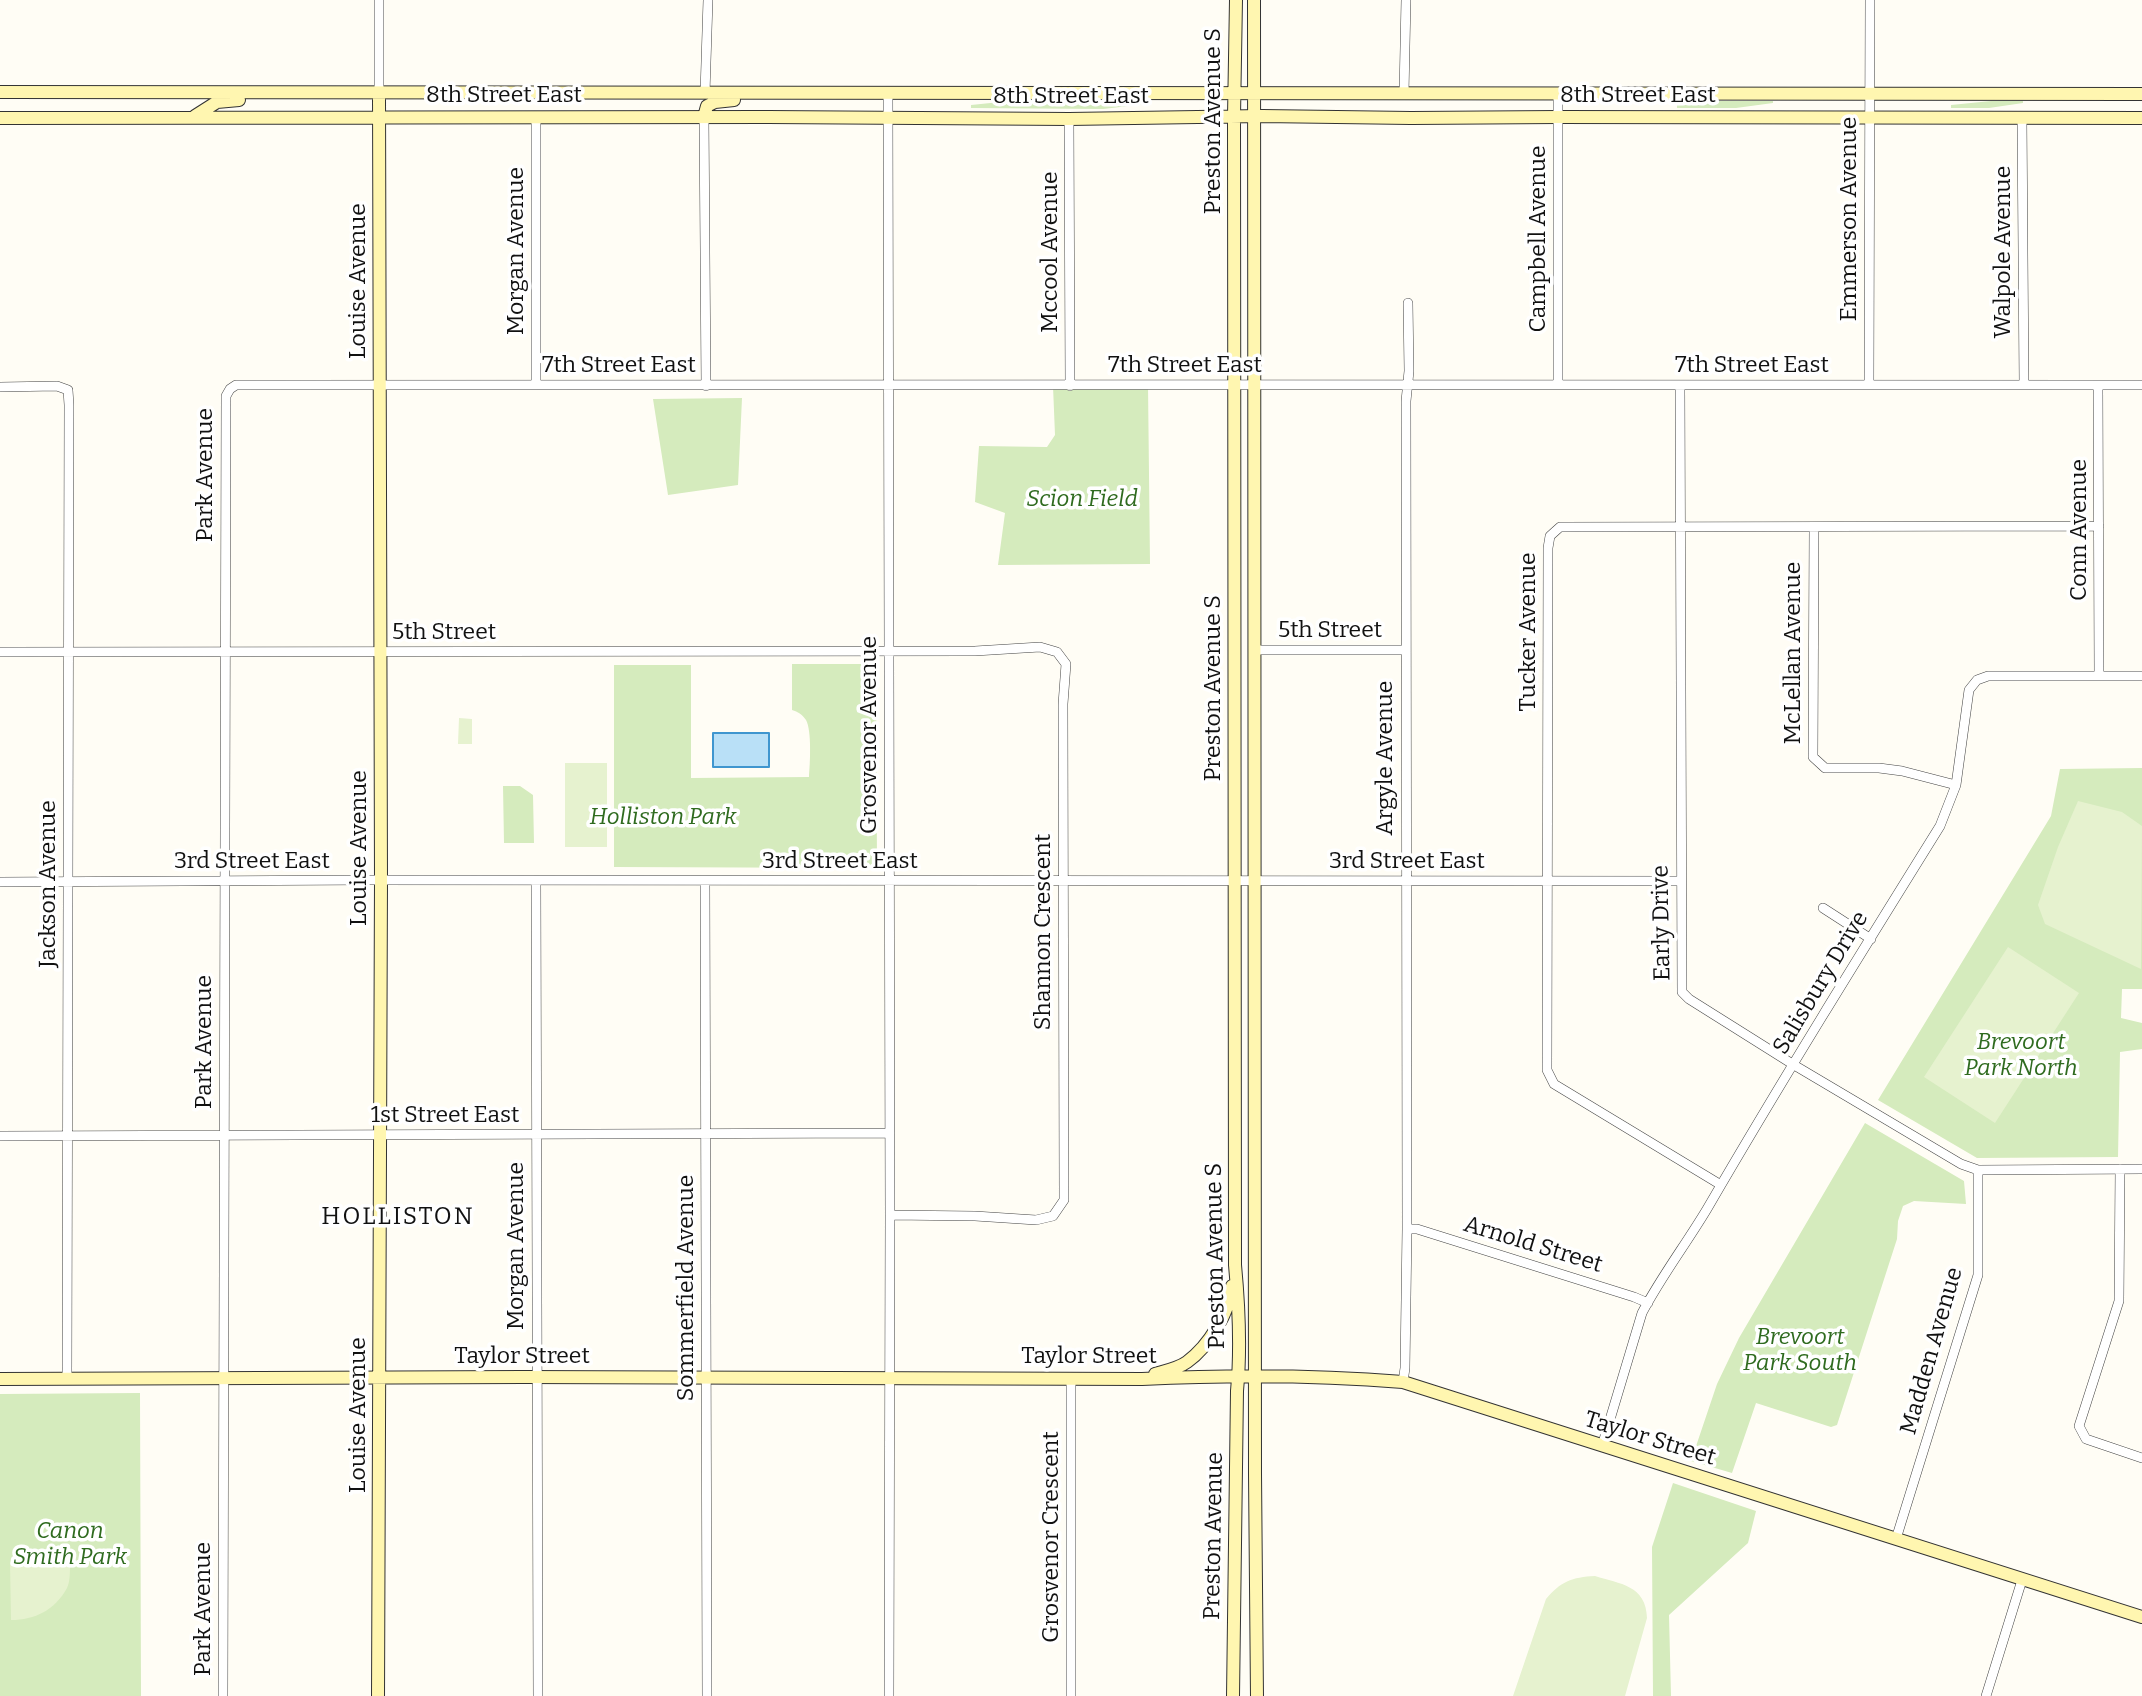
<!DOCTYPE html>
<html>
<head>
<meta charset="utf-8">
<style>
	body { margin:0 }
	canvas { display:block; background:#fffdf5 }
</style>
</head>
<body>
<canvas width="2142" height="1696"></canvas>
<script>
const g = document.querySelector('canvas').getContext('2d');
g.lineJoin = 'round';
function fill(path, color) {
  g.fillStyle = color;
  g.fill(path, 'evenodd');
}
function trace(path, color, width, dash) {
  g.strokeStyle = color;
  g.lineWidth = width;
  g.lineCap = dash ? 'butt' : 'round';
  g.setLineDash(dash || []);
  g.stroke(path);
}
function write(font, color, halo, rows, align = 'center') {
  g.font = font + ' Bitter,serif';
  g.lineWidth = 7;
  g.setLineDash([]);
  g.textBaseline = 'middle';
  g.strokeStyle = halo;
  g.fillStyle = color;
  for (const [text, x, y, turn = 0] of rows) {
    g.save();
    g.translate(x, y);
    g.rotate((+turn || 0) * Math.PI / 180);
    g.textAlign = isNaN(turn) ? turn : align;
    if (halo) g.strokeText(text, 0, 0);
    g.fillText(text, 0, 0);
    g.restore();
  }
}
fill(new Path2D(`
	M1020 100 1146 101V104L1103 109 971 108V105Z
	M1715 101H1773V103L1736 108H1677V105Z
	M1991 101H2023V103L1989 108H1951V105Z
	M1148 385 1150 564 998 565 1005 513 975 502 979 446 1047 447 1055 435 1053 386Z
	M742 398 738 485 668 495 653 399Z
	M792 664H876L877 868 614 867V665H691V778L809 777C810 764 812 731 806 720 802 714 798 712 792 710Z
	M2142 768V989H2122L2121 1018 2142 1023V1049L2120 1052 2118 1157 1977 1158 1878 1100 2051 816 2060 769Z
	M503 786H520L533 795 534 843H504Z
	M1865 1123 1964 1181 1966 1204 1914 1201 1903 1206 1898 1221 1897 1239 1837 1425 1831 1427 1756 1403 1732 1473 1691 1461 1717 1384 1739 1338Z
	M140 1393 141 1696H0V1394Z
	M1673 1483 1756 1511 1748 1543 1669 1615 1671 1696H1653L1652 1547Z`), '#d5ebbd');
fill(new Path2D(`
	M459 718 472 719V744H458Z
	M565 763H607V847H565Z
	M2078 801 2122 812 2142 826 2141 969 2045 924 2038 905 2058 847Z
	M2008 947 2079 993 1995 1123 1924 1077Z
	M16 1559 70 1566C70 1572 70 1582 67 1588 55 1610 35 1620 11 1620L10 1563Z
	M1595 1576C1620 1584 1646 1585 1647 1618L1625 1696H1513L1546 1599C1560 1582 1572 1577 1595 1576Z`), '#e6f2cf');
const water = new Path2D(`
	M713 733H769V767H713Z`);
fill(water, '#b9e0f7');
trace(water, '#3f96cf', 2);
const street = new Path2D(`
	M379 0V93
	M705 93 708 0
	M888 93 890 1215 889 1696
	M1404 93 1406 0
	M1558 93V384
	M536 117V384
	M704 117 706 386
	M1069 119 1070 386
	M2022 119 2024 385
	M1680 385 1682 992 1689 999 1794 1065 1961 1164 1978 1170 2142 1169
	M1869 385 1870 0
	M2098 385 2099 675
	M0 387 57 386 68 390 69 405 67 1378
	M1814 527 1813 757 1825 768H1879L1902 771 1956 785
	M1255 650H1406
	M0 652 975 651 1040 647 1057 652 1066 664 1063 704 1064 1200 1053 1216 1036 1220 975 1216 890 1215
	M536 881 538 1696
	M705 881 707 1696
	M0 882 367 880 1681 881
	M1823 908 1871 939
	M0 1136 890 1133
	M2120 1169 2119 1301 2079 1426 2086 1439 2142 1458
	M1721 1185 1554 1084 1547 1070 1548 548 1550 536 1560 527 2099 526
	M1407 1229H1417L1634 1297 1648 1303
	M1403 1382 1405 1368 1407 1229 1406 401 1409 371 1408 303
	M1602 1446 1642 1313C1661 1277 1686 1244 1707 1209 1782 1080 1861 953 1940 826L1956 785 1969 690 1977 680 1988 676H2142
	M1896 1539 1978 1275V1170
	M223 1696 226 396 230 389 236 385C871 384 1507 385 2142 385
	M1071 1696V1378
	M1986 1696 2022 1580`);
const secondary = new Path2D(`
	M1254 0 1255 1474 1257 1696
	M0 92 2142 94
	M195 116 217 102 239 100
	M704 117 707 106 715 102 734 100
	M0 118 768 117 1069 119 1262 116 1411 118 1558 117 2142 118
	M1155 1374C1165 1371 1179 1368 1187 1362 1209 1346 1229 1313 1232 1286
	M0 1379 523 1377 1142 1379C1229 1375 1316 1375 1403 1382L2142 1617
	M378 1696 381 880 379 93
	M1233 1696 1237 1391C1241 1349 1239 1307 1235 1265L1234 116 1236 0`);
trace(street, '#444', 10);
trace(secondary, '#333', 14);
trace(street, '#fff', 9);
trace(secondary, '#fff6b0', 12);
write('23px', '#111', '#fff', [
	["8th Street East",504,96],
	["8th Street East",1638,96],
	["8th Street East",1071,97],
	["Preston Avenue S",1214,121,-90],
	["Emmerson Avenue",1850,219,-90],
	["Campbell Avenue",1539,239,-90],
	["Morgan Avenue",517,251,-90],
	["Mccool Avenue",1051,252,-90],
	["Walpole Avenue",2004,252,-90],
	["Louise Avenue",359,281,-90],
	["7th Street East",619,366],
	["7th Street East",1185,366],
	["7th Street East",1752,366],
	["Park Avenue",206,475,-90],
	["Conn Avenue",2080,530,-90],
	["5th Street",1330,631],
	["Tucker Avenue",1529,632,-90],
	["5th Street",444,633],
	["McLellan Avenue",1794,653,-90],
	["Preston Avenue S",1214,688,-90],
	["Grosvenor Avenue",870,735,-90],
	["Argyle Avenue",1386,758,-90],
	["Louise Avenue",360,848,-90],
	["3rd Street East",252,862],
	["3rd Street East",840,862],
	["3rd Street East",1407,862],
	["Jackson Avenue",49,884,-90],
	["Early Drive",1662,923,-91],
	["Shannon Crescent",1044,932,-90],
	["Salisbury Drive",1821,983,-59],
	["Park Avenue",205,1042,-90],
	["1st Street East",445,1116],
	["Arnold Street",1533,1245,17],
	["Morgan Avenue",517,1246,-90],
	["Preston Avenue S",1216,1256,-91],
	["Sommerfield Avenue",687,1288,-90],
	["Madden Avenue",1932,1351,-74],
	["Taylor Street",522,1357],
	["Taylor Street",1089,1357],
	["Louise Avenue",359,1415,-90],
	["Taylor Street",1650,1439,17],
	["Preston Avenue",1214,1536,-89],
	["Grosvenor Crescent",1052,1537,-90],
	["Park Avenue",204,1609,-90]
]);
write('italic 23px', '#2f6b1f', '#fff', [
	["Scion Field",1082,500],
	["Holliston Park",663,818],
	["Brevoort",2021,1043],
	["Park North",2021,1069],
	["Brevoort",1800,1338],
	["Park South",1800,1364],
	["Canon",70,1532],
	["Smith Park",70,1558]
]);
g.letterSpacing = '2px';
write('24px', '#111', '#fff', [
	["HOLLISTON",398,1217]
]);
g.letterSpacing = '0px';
</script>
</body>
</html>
